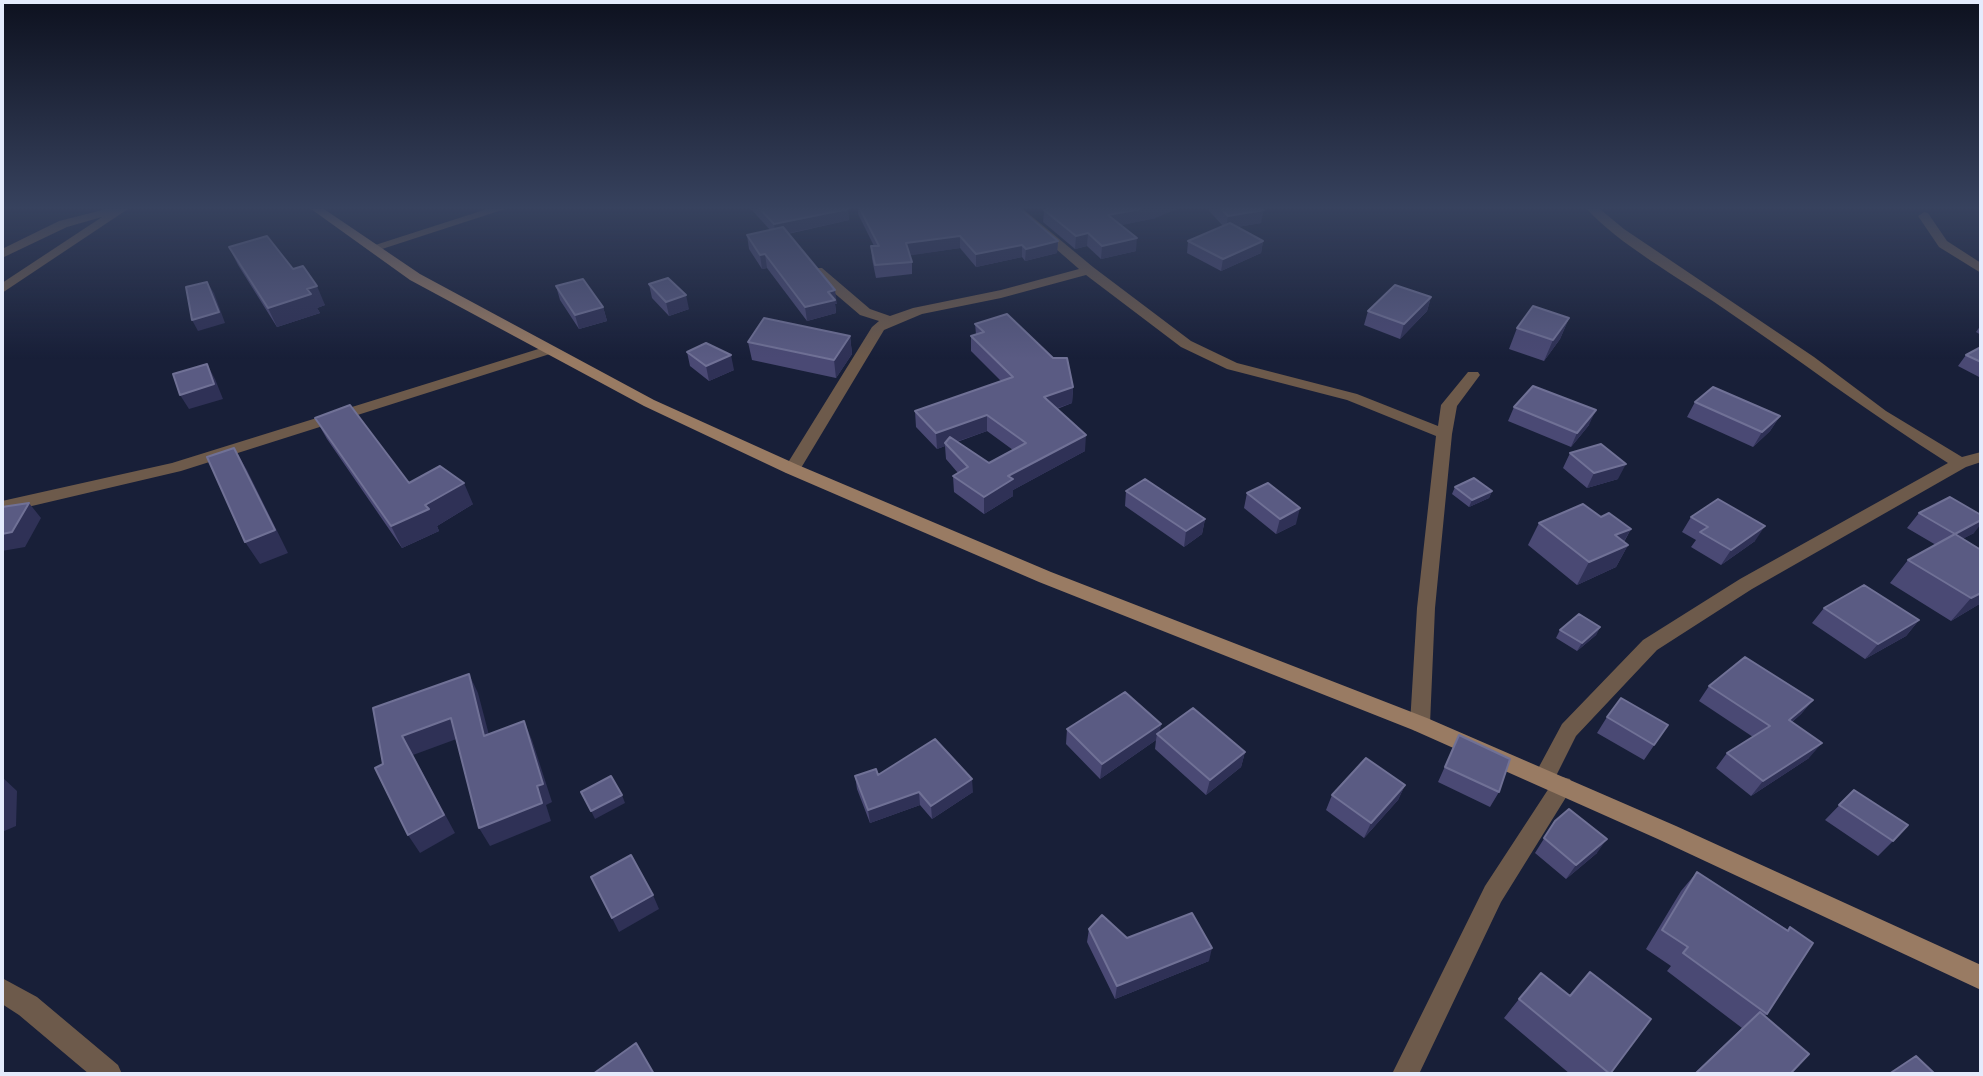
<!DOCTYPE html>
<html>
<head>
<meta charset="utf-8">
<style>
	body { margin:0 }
	#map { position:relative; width:1983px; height:1076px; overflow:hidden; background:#181f38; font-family:"Varela Round",sans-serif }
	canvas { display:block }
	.frame { position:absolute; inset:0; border:4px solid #e4ebfc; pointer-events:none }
</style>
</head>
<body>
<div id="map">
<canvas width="1983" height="1076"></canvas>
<div class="frame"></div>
</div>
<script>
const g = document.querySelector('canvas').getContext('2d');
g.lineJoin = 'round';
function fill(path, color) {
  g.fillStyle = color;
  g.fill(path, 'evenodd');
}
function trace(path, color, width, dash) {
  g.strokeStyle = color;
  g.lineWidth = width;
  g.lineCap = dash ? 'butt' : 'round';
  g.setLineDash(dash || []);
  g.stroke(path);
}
fill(new Path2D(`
	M106 209H128L2 293V283L102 217 67 227 2 258V249L59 221Z
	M487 209H505L379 250H371L369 247Z
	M1010 209H1023L1093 267 1191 341 1237 363 1357 394 1438 426 1441 405 1468 372H1478L1480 375 1457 406 1452 434 1435 608 1430 724 1427 730 1420 732 1413 730 1410 724 1417 608 1436 436 1347 400 1227 369 1181 347 1086 275 1001 298 922 314 884 330 798 473H786L784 469 872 327 879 321 860 315 812 274V268H822L870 309 890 316 913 308 1001 290 1079 269Z
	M1587 209H1600L1624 229 1814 357 1886 411 1962 457 1981 452V462L1966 467 1752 589 1657 650 1576 736 1554 780 1562 777 1570 779 1573 786 1501 902 1419 1074H1392L1485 886 1551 785 1544 787 1536 784 1533 778 1562 724 1643 640 1740 579 1948 463C1870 414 1797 358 1720 306 1681 279 1617 243 1587 209Z
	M1924 212 1928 213 1947 241 1981 263V273L1939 247 1918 216Z
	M548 346 553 347V353L181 471 2 513V501L172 463Z
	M2 978 37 997 118 1065 122 1074H89L19 1015 2 1004Z`), '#6d5a4b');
fill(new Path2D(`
	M311 209H324L420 274 654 400 798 465 1051 572 1427 718 1676 826 1981 965V990L1660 840 1413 730 1039 582 786 473 644 406 410 280Z`), '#997b63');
fill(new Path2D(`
	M751 209H848L849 220 788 234 837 304H835L836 313 807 321 767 268 762 269 749 249 747 235 770 230Z
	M858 209H1020L1058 241 1057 253 1025 261 1022 257 976 267 960 248 910 255 912 262V274L876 278 872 259 871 246H874L858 214Z
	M1209 209H1262L1261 223 1237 227 1263 241 1261 253 1221 271 1187 253 1188 241 1223 226 1209 211Z
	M1044 210 1156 218 1121 225 1136 251 1101 259 1087 246 1075 249 1043 222Z
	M229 247 293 269 325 305 317 308 320 313 277 327 238 265Z
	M649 284 689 309 669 316 652 298Z
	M556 286 603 307 607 321 579 329 560 300Z
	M1431 297 1427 311 1400 339 1364 325 1368 311Z
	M1569 318 1560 339 1544 361 1509 349 1517 328Z
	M975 324 1073 387 1072 403 1057 409 1085 451 1013 490V496L984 514 954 492 953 476 958 473 946 459 945 446 937 449 916 427 915 411 1001 381 971 351V336L976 334ZM987 431 1013 450 989 463 957 442Z
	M1981 325V335L1976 332Z
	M850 336 852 354 836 378 752 360 748 342Z
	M1981 347V378L1958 366 1966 355Z
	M687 352 734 370 709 381 690 366Z
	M1695 402 1780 416 1770 431 1753 447 1687 417Z
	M1514 407 1589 425 1571 447 1508 421Z
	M315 418 409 483 473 504 437 526 439 531 402 548 327 439Z
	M1570 453 1618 479 1587 488 1563 468Z
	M1455 487 1492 491 1489 498 1469 507 1452 494Z
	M1126 491 1205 519 1202 534 1184 547 1125 506Z
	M1247 493 1296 524 1276 534 1244 508Z
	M1919 513 1974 533 1962 539 1981 603 1951 621 1890 583 1908 560 1936 545 1907 528Z
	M1601 517 1631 529 1624 542 1628 545 1616 567 1577 585 1528 545 1539 523Z
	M1691 517 1755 541 1721 565 1691 547 1696 540 1682 532Z
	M1824 608 1919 620 1906 636 1865 659 1812 623Z
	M1600 627 1596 635 1577 651 1556 638 1560 630Z
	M1709 686 1813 700 1801 714 1792 722 1809 758 1751 796 1716 768 1727 753 1753 737 1699 701Z
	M1607 717 1668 725 1644 760 1597 733Z
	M1161 724 1159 732 1245 752 1241 767 1206 795 1155 749 1156 740 1100 779 1066 744 1067 729Z
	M1459 735 1499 792 1490 807 1438 782Z
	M878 775 973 792 932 819 920 805 870 823 857 789 855 776Z
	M1405 785 1398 800 1364 838 1326 810 1332 795Z
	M1854 790 1893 841 1878 856 1825 820Z
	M1555 821 1597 853 1566 879 1535 853Z
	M1697 872 1788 930 1790 927 1767 1014 1765 1016 1790 1074H1694L1742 1028 1667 971 1671 966 1646 949 1681 891Z
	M1089 929 1127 938 1209 961 1115 999 1087 942Z
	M1570 996 1651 1019 1609 1074H1570L1504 1018 1519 999Z`), '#4a4974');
fill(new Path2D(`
	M848 209 849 220 776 236 774 224Z
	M1140 209H1177L1156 218 1107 228 1108 215Z
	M1264 210 1261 223 1226 229 1228 216Z
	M1088 233 1087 246 1075 249 1076 236Z
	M960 236V248L907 256 906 243Z
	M1137 238 1136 251 1101 259 1102 246Z
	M1058 241 1057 253 1025 261 1026 249Z
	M1263 241 1261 253 1221 271 1223 259Z
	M1022 245V257L976 267V254Z
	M765 254 767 268 762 269 760 255Z
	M207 282 214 293 225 323 198 331 192 320Z
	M317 286 325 305 317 308 320 313 277 327 268 308 307 289Z
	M835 290 837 304H835L836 313 807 321 805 307 828 292Z
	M686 295 689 309 669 316 666 302Z
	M1431 297 1427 311 1400 339 1404 324Z
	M603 307 607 321 579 329 575 315Z
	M1569 318 1560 339 1544 361 1553 340Z
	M850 336 852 354 836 378 834 360Z
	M731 355 734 370 709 381 706 366Z
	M207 364 215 379 223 399 189 409 180 395Z
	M1073 387 1072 403 1043 413 1044 397Z
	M1596 410 1589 425 1571 447 1577 433Z
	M987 415V431L947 445 945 443V446L937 449 936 433Z
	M1780 416 1770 431 1753 447 1762 432Z
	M1086 435 1085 451 1013 490V496L984 514V497L1008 476Z
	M234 448 247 470 288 553 260 564 245 542Z
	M1626 464 1618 479 1587 488 1594 473Z
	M464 483 473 504 437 526 439 531 402 548 391 526Z
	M1492 491 1489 498 1469 507 1472 500Z
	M29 503 41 518 25 547 2 551V534Z
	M1300 508 1296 524 1276 534 1280 519Z
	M1205 519 1202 534 1184 547 1186 531Z
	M1981 520V524L1974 533 1943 549 1955 534Z
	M1765 526 1755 541 1721 565 1731 550Z
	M1631 529 1620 548 1628 545 1616 567 1577 585 1589 562 1615 535Z
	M1981 593V603L1951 621 1971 598Z
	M1919 620 1906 636 1865 659 1878 644Z
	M1600 627 1596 635 1577 651 1582 643Z
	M469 674 478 693 494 754 484 736Z
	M1813 700 1801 714 1777 735 1789 720Z
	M451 718 462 737 413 755 455 833 420 853 408 835 402 736Z
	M524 721 532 740 552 802 546 805 551 821 490 846 479 828 537 786Z
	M1161 724 1159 735 1157 734 1156 740 1100 779 1102 764Z
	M1822 743 1809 758 1751 796 1763 781Z
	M1245 752 1241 767 1206 795 1210 780Z
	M2 777 17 791 16 826 2 832Z
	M972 779 973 792 932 819 931 806Z
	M1405 785 1398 800 1364 838 1371 823Z
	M919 792 920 805 870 823 868 810Z
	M622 795 625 803 595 819 591 811Z
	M1607 839 1597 853 1566 879 1576 865Z
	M653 895 659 909 619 932 612 918Z
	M1212 948 1209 961 1115 999 1117 986Z`), '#2f3156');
const building = new Path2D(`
	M760 209H848L774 224Z
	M860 209H1020L1058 241 1026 249 1022 245 976 254 960 236 906 243 912 262 875 265 871 246H879Z
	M1048 209H1140L1108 215 1137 238 1102 246 1088 233 1076 236 1044 210Z
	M1221 209H1262L1264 210 1228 216Z
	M1230 223 1263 241 1223 259 1188 241Z
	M783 227 835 290 828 292 835 300 805 307 765 254 760 255 747 235Z
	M267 236 293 269 303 266 317 286 307 289 311 294 268 308 229 247Z
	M668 278 686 295 666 302 649 284Z
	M583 279 603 307 575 315 556 286Z
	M207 282 219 312 192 320 186 287Z
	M1395 285 1431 297 1404 324 1368 311Z
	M1533 306 1569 318 1553 340 1517 328Z
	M1007 314 1053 358H1067L1073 387 1044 397 1086 435 1008 476 1013 479 984 497 953 476 968 467 945 443 950 437 989 463 1026 443 987 415 936 433 915 411 1013 377 971 336 984 332 975 324Z
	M764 318 850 336 834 360 748 342Z
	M706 343 731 355 706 366 687 352Z
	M1981 347V362L1966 355Z
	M207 364 214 384 180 395 173 374Z
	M1533 386 1596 410 1577 433 1514 407Z
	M1713 387 1780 416 1762 432 1695 402Z
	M350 405 409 483 440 466 464 483 425 505 429 509 391 526 315 418Z
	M1601 444 1626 464 1594 473 1570 453Z
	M234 448 275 530 245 542 207 457Z
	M1474 478 1492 491 1472 500 1455 487Z
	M1145 479 1205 519 1186 531 1126 491Z
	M1268 483 1300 508 1280 519 1247 493Z
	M1950 497 1981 515V520L1955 534 1919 513Z
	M1718 499 1765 526 1731 550 1700 532 1708 527 1691 517Z
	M29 503 12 532 2 534V507Z
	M1583 504 1601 517 1609 513 1631 529 1615 535 1628 545 1589 562 1539 523Z
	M1955 534 1981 550V593L1971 598 1908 560Z
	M1864 585 1919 620 1878 644 1824 608Z
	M1579 614 1600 627 1582 643 1560 630Z
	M1745 657 1813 700 1789 720 1822 743 1763 781 1727 753 1770 726 1709 686Z
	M469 674 484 736 524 721 543 784 537 786 542 803 479 828 451 718 402 736 444 815 408 835 375 768 383 764 373 708Z
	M1125 692 1161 724 1102 764 1067 729Z
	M1621 698 1668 725 1654 745 1607 717Z
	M1193 708 1245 752 1210 780 1157 734Z
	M1459 735 1510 759 1499 792 1445 767Z
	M935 739 972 779 931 806 919 792 868 810 855 776 876 769 878 775Z
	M1366 758 1405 785 1371 823 1332 795Z
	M611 776 622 795 591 811 581 792Z
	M1854 790 1908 825 1893 841 1839 805Z
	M1569 809 1607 839 1576 865 1544 838 1555 821Z
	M631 855 653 895 612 918 591 877Z
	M1697 872 1788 931 1790 927 1813 943 1767 1014 1683 953 1688 947 1662 930Z
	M1192 913 1212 948 1117 986 1089 929 1102 915 1127 938Z
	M1590 972 1651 1019 1610 1074 1519 999 1541 973 1570 996Z
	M1760 1012 1809 1054 1790 1074H1695Z
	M636 1043 654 1074H593Z
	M1916 1056 1935 1074H1889Z`);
fill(building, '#5a5b83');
trace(building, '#707196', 2);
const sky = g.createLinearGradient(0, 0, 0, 359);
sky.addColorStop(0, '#0d111f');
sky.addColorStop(0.58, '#37425e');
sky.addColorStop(1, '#37425e00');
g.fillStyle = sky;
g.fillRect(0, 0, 1983, 359);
</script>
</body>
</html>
